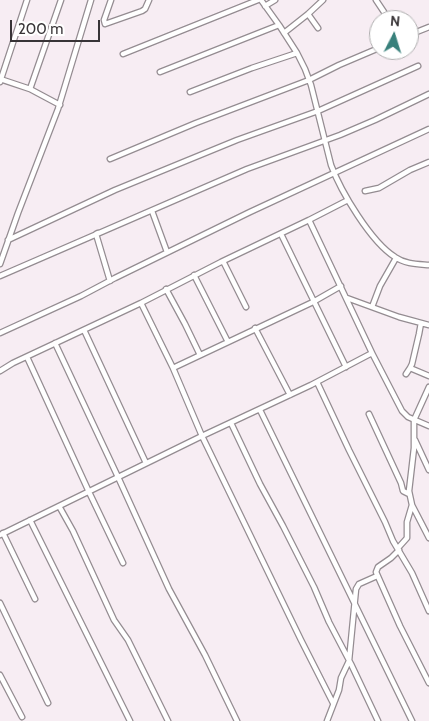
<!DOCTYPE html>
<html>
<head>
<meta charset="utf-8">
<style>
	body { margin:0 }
	#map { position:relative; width:429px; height:721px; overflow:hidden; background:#f7edf3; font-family:Cabin,sans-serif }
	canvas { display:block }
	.north { position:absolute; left:369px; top:10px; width:50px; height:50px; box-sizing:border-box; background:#fff; border:1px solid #afaeaf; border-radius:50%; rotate:5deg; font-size:14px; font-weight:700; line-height:20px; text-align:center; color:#383437 }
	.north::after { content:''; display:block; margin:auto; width:18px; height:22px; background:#38807b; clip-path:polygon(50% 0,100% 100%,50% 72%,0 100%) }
	.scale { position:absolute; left:10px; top:20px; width:90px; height:22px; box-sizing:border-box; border:2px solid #383437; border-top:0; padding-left:6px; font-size:15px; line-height:18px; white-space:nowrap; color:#383437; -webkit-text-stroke:4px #fff; paint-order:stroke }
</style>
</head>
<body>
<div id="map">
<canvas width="429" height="721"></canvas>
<div class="north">N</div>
<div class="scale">200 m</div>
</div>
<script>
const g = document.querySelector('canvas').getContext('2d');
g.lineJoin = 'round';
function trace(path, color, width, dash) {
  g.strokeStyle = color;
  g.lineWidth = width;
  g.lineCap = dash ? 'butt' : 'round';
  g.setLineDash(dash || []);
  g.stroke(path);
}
const minor = new Path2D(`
	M111 0 104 20 105 24 142 11 145 9 149 0
	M261 0 279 25 297 53 305 69 311 85 331 165C341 192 371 242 395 257 405 264 417 264 429 265
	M376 0 384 12
	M265 6 275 0
	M308 14 318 28
	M284 33 308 14 323 0
	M409 35 429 27
	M123 54 258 0
	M160 72 279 25
	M0 79 30 89
	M0 82 27 0
	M190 92 252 68 297 53
	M60 105 30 89 61 0
	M110 159 196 123 309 80 339 65 379 48
	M365 191 379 188 410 170 429 162
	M152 211 167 252
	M98 233 96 234 110 281
	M281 234 346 367
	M8 240 115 190 237 140 318 111 418 66
	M223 261 246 307
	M0 264 18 213 58 109 91 0
	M194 275 228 342
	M0 276 247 169 340 135 375 120 429 94
	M166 289 185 324 200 355
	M347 298 399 317 429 325
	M141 303 221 262 309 220
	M372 307 380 286 396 258
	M255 328 290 395
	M84 330 146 463
	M0 333 81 296 115 278 250 212 429 129
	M55 343 118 477 169 589 205 655 237 721
	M372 353 402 411 408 417 429 426
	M27 357 89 492 123 563
	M410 368 429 376
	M0 371 13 363 141 303 173 368
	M406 374 410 368 412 364 419 334 421 323
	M317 382 349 450 385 522 393 541 412 573 429 611
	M260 410 412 721
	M369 414 401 483 403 491 409 494
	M231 423 260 484 283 526 314 587 329 622 351 664 378 721
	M415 440 429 470
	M412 505 429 538
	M59 506 73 531 114 620 128 640 168 721
	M30 520 130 721
	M3 533 35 599
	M0 535 202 436 311 385 372 353 309 220 348 200
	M398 548 407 538V522L412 505 409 491 414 448V420L429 387
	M399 550 391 558 378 567 376 572 400 626 429 683
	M0 603 48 703
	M0 675 22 717
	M333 703 301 640 202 436 173 368 313 302 341 286
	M327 721 339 690 341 678 349 661 356 589 359 584 377 576`);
trace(minor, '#948c91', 7);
trace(minor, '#fff', 4.5);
</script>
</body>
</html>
